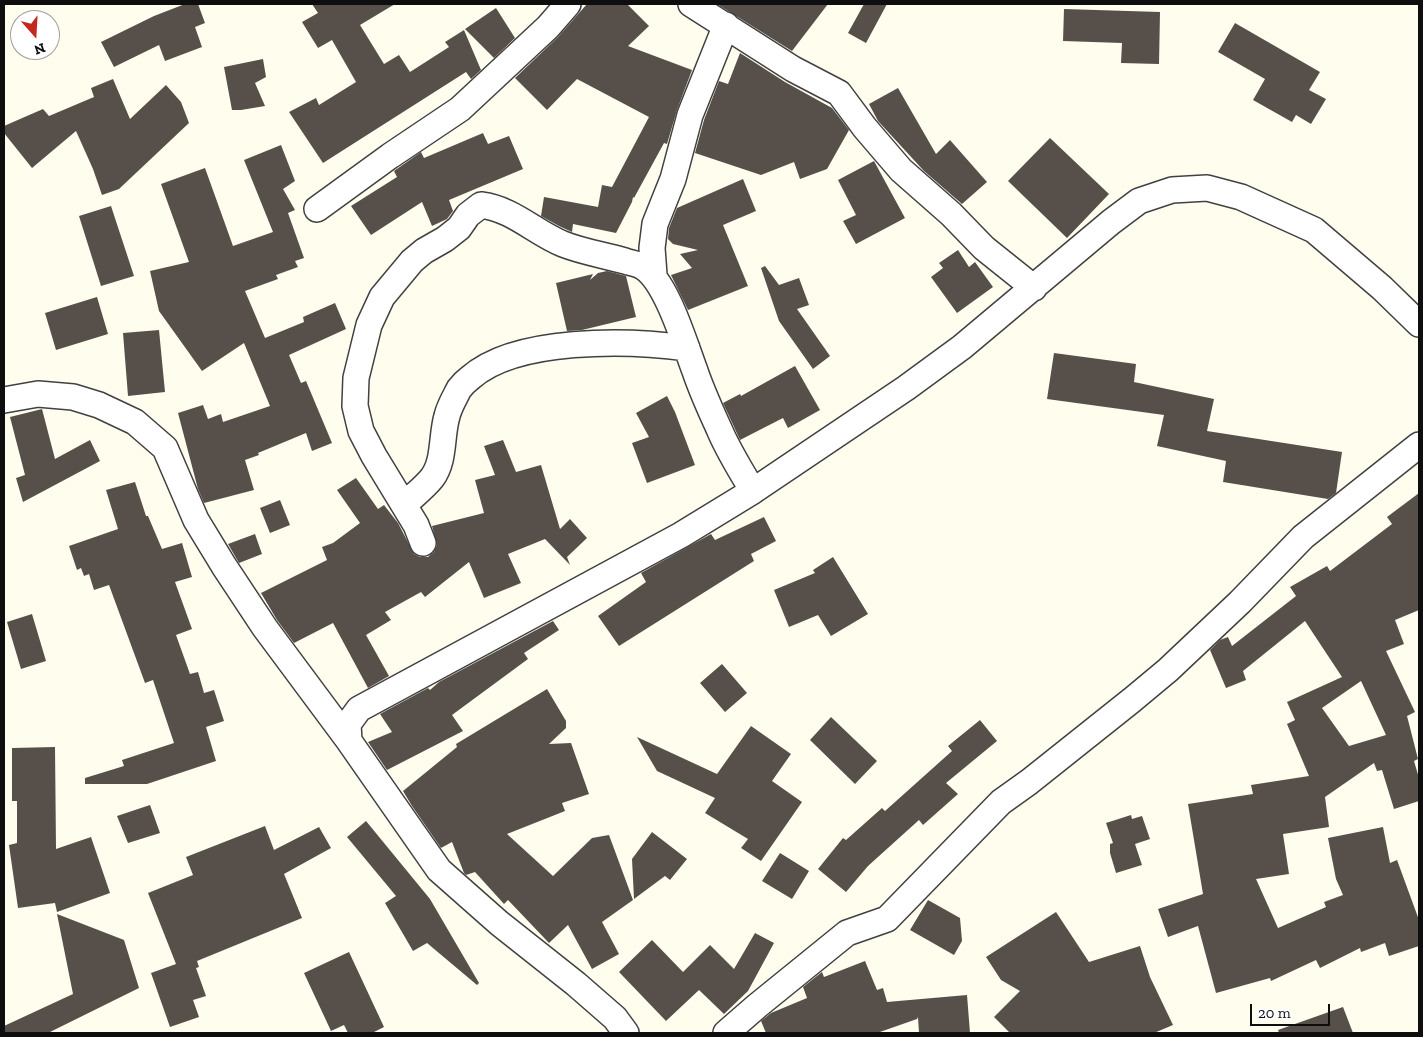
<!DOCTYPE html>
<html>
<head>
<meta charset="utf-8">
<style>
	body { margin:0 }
	#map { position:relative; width:1423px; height:1037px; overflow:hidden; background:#fffdee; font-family:"Zilla Slab",serif }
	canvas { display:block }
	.frame { position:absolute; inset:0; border:5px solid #0e0e0e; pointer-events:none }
	.north { position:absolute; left:10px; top:10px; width:50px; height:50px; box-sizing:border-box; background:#fff; border:1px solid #9f9f9f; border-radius:50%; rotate:161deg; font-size:14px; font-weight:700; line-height:20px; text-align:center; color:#0e0e0e }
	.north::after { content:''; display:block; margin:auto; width:18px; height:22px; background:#c32820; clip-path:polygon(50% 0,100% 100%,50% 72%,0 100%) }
	.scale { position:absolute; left:1250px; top:1004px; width:80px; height:22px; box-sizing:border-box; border:2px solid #0e0e0e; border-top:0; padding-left:6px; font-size:15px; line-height:18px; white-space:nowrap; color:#0e0e0e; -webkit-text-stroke:4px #fff; paint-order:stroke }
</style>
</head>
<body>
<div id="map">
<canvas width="1423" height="1037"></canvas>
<div class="frame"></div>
<div class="north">N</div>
<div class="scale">20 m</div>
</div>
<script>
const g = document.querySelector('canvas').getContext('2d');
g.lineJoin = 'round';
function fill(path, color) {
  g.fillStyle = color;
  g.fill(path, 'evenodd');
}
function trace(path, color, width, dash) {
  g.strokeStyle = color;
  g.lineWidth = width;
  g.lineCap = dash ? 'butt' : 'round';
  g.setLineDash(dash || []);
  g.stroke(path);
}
fill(new Path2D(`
	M185 4H198L205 23 195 27 202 47 165 61 159 45 114 67 101 42 154 16Z
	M312 4H395L360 25 384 64 399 55 410 72 449 47 445 42 464 30 481 70 471 79 466 72 323 163 289 112 316 98 319 105 356 82 332 40 318 48 302 22 318 13Z
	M587 4H627L649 26 628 46 692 70 677 110 667 144 664 143 634 198 633 197 632 202 616 233 573 224 572 232 559 226 541 216 544 197 598 207 602 185 612 187 649 117 577 79 547 110 515 78 558 37Z
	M717 4H828L792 51Z
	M864 4H887L866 43 848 33Z
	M496 8 515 38 494 58 465 29Z
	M1064 9 1160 12 1159 64 1121 63 1122 43 1063 41Z
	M1235 23 1320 72 1309 90 1326 99 1311 124 1296 115 1292 122 1253 100 1265 79 1218 52Z
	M740 53 785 82 832 108 849 130 827 169 800 179 794 162 761 175 695 153 704 120 719 81 728 84Z
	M263 59 266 77 255 83 265 106 241 110H232L224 67Z
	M113 79 130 119 166 85 181 102 189 123 119 189 102 195 93 169 76 131 32 168 4 133V126L43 109 49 116 94 97 91 88Z
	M898 88 936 154 950 140 987 182 962 204 924 171 878 121 869 104Z
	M483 133 488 144 509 136 523 169 449 200 453 211 447 219 432 226 422 202 371 235 351 206 397 177 394 171 421 152 424 158Z
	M1050 138 1109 194 1067 238 1008 181Z
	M281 145 295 181 283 189 295 210 288 213 304 258 295 261 298 267 276 275 278 279 245 291 265 338 304 322 303 317 335 303 346 329 289 355 301 383 306 381 332 443 312 451 306 433 258 453 259 455 245 460 254 490 204 503 198 489 178 413 203 405 208 419 221 414 223 422 270 406 244 343 202 371 159 311 150 271 189 262 161 184 205 168 233 246 273 232 244 160Z
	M874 161 905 218 856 244 843 221 856 215 838 180Z
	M743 179 756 211 723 225 748 286 688 310 671 275 692 268 680 254 698 250 673 244 668 239 669 228 677 208Z
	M111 206 134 276 101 286 79 216Z
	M958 250 969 267 975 262 993 287 957 313 931 277 943 268 939 263Z
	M765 266 779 285 799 278 809 305 797 309 830 356 813 369 779 321 761 268Z
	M607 271 626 276 636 317 582 330 567 331 556 283 593 274 590 280 598 273Z
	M97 297 108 334 56 350 45 313Z
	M159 330 165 392 128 396 123 333Z
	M1054 353 1136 364 1134 382 1214 399 1207 431 1342 452 1336 493 1328 499 1223 482 1226 461 1157 446 1164 415 1047 399Z
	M795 366 820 410 788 428 783 418 740 440 723 403 740 394 741 396Z
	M667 396 675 412 695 465 647 483 632 443 649 437 636 413Z
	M42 409 55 459 90 440 100 461 23 502 16 478 25 475 10 417Z
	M503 440 516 472 541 465 560 529 570 519 587 538 567 557 570 565 545 539 508 554 521 583 484 598 469 562 425 597 421 592 385 612 391 620 366 635 389 676 368 688 333 623 294 643 277 620 261 593 327 560 322 547 333 543 360 523 337 490 356 478 378 509 384 505 398 523 414 554 420 557H428L434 552 437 545 432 526 484 513 475 480 495 475 484 446Z
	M135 482 146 516H148L162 549 182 543 192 577 175 582 192 629 176 635 190 674 198 672 204 693 214 690 224 721 206 727 216 761 147 784H85V778L124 766 122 760 174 743 153 680 145 683 109 585 94 590 89 574 84 576 81 568 77 570 69 546 118 529 106 490Z
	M1419 493V610L1395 620 1404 644 1386 651 1415 712 1407 716 1418 759 1414 761 1419 778V801L1394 809 1382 770 1377 771 1374 763 1325 797 1329 827 1283 834 1289 874 1256 879 1278 928 1326 907 1324 902 1343 895 1336 879 1328 838 1383 827 1390 863 1397 860 1419 920V946L1389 956 1385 943 1361 952 1360 948 1320 968 1316 960 1271 981 1270 978 1216 993 1198 926 1168 937 1158 909 1203 894 1188 804 1253 794 1251 785 1309 776 1287 724 1295 720 1287 702 1342 677 1305 621 1243 671 1246 680 1226 688 1210 650 1220 640 1228 637 1232 646 1296 596 1290 587 1327 566 1330 571 1392 524 1387 517ZM1361 681 1386 735 1349 746 1322 708Z
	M280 500 290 525 270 533 260 508Z
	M764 517 776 541 751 554 754 561 619 646 598 616 646 582 641 573 711 534 715 540Z
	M255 534 262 554 239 563 228 544Z
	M833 557 868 614 831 636 818 615 789 627 774 590 815 573 813 570Z
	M32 614 46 661 21 669 7 622Z
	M553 621 559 630 524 653 528 659 452 715 463 731 387 770 368 742 392 732 380 714 428 688 430 690 439 682Z
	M722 664 747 693 725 712 700 683Z
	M547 689 566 721V728L549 744 571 743 589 794 562 803 565 811 507 834 553 876 592 838 609 835 633 900 602 922 619 954 592 969 568 925 549 943 508 900 504 904 475 872 466 875 464 873 452 842 441 848 412 806 403 791 457 747 456 744Z
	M831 717 877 761 855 784 810 740Z
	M980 720 997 741 946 783 958 794 923 825 919 820 868 866 846 892 818 869 843 838 846 840 882 808 885 811 952 751 948 746Z
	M751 726 791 754 772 781 802 802 761 861 741 848 748 839 705 813 715 798 657 771 637 737 717 774Z
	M55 747 56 849 91 837 110 893 57 912 55 903 18 908 9 845 17 843V801H12V748Z
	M150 805 160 833 128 843 117 816Z
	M1131 815 1132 819 1142 816 1150 839 1135 844 1142 865 1116 873 1110 853V844L1113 843 1106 823Z
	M366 821 430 899 479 983 477 985 427 943 413 951 385 903 396 896 347 837Z
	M265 826 274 850 319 827 331 848 284 874 302 918 197 961 199 967 196 968 206 996 193 1000 199 1017 170 1027 151 973 176 964 148 893 193 875 186 857Z
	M652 832 687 859 670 880 665 876 634 899 632 859Z
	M780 853 809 871 792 899 762 881Z
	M928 900 960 918 962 941 954 955 910 930Z
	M1056 912 1089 962 1140 946 1150 977 1173 1025 1154 1033H1010L994 1017 1020 991 1001 980 986 957Z
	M57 914 124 940 139 988 48 1033H4V1026L73 994Z
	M755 933 774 943 748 991 724 1014 699 990 666 1021 619 972 652 940 683 972 710 945 734 969Z
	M349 952 384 1027 372 1033H348L344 1025 331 1031 304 973Z
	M865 961 877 990 883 988 887 1002 967 995 970 1033H919L918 1017 917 1019 877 1033H766L761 1021 771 1013 807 998 803 987 822 972 824 977Z
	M1343 1007 1353 1033H1279L1278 1030Z`), '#57504a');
const street = new Path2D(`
	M691 4 793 69 839 93 865 128 901 170 951 214 984 248 1034 288
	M317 209 390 156 460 109 548 27 568 4
	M654 275 652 248 655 224 673 179 690 115 726 25
	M4 400 38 394 73 397 99 405 135 422 165 448 196 520 224 566 265 628 349 741 439 870 499 923 576 984 615 1018 626 1033
	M404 505C413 496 424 488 432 478 445 461 441 436 447 416 449 407 455 397 459 389 462 385 466 381 470 378 516 337 628 340 687 348
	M423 543 416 525 374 456 361 431 355 406 356 378 369 325 382 297 412 261 424 251 445 239 459 228 468 215 481 205C513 209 534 232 563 244 583 252 604 255 625 261 631 263 638 264 643 267 667 282 685 345 695 371 702 392 711 411 720 431 729 452 741 471 753 491
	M349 741 348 724 359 709 681 535 753 491 906 388 962 347 1111 222 1139 201 1172 190 1207 188 1241 197 1314 230 1382 288 1419 324
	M726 1033 757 1006 847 933 887 919 1001 802 1029 782 1132 700 1168 670 1240 602 1303 537 1419 445`);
trace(street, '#414141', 28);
trace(street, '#fff', 25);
</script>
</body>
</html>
